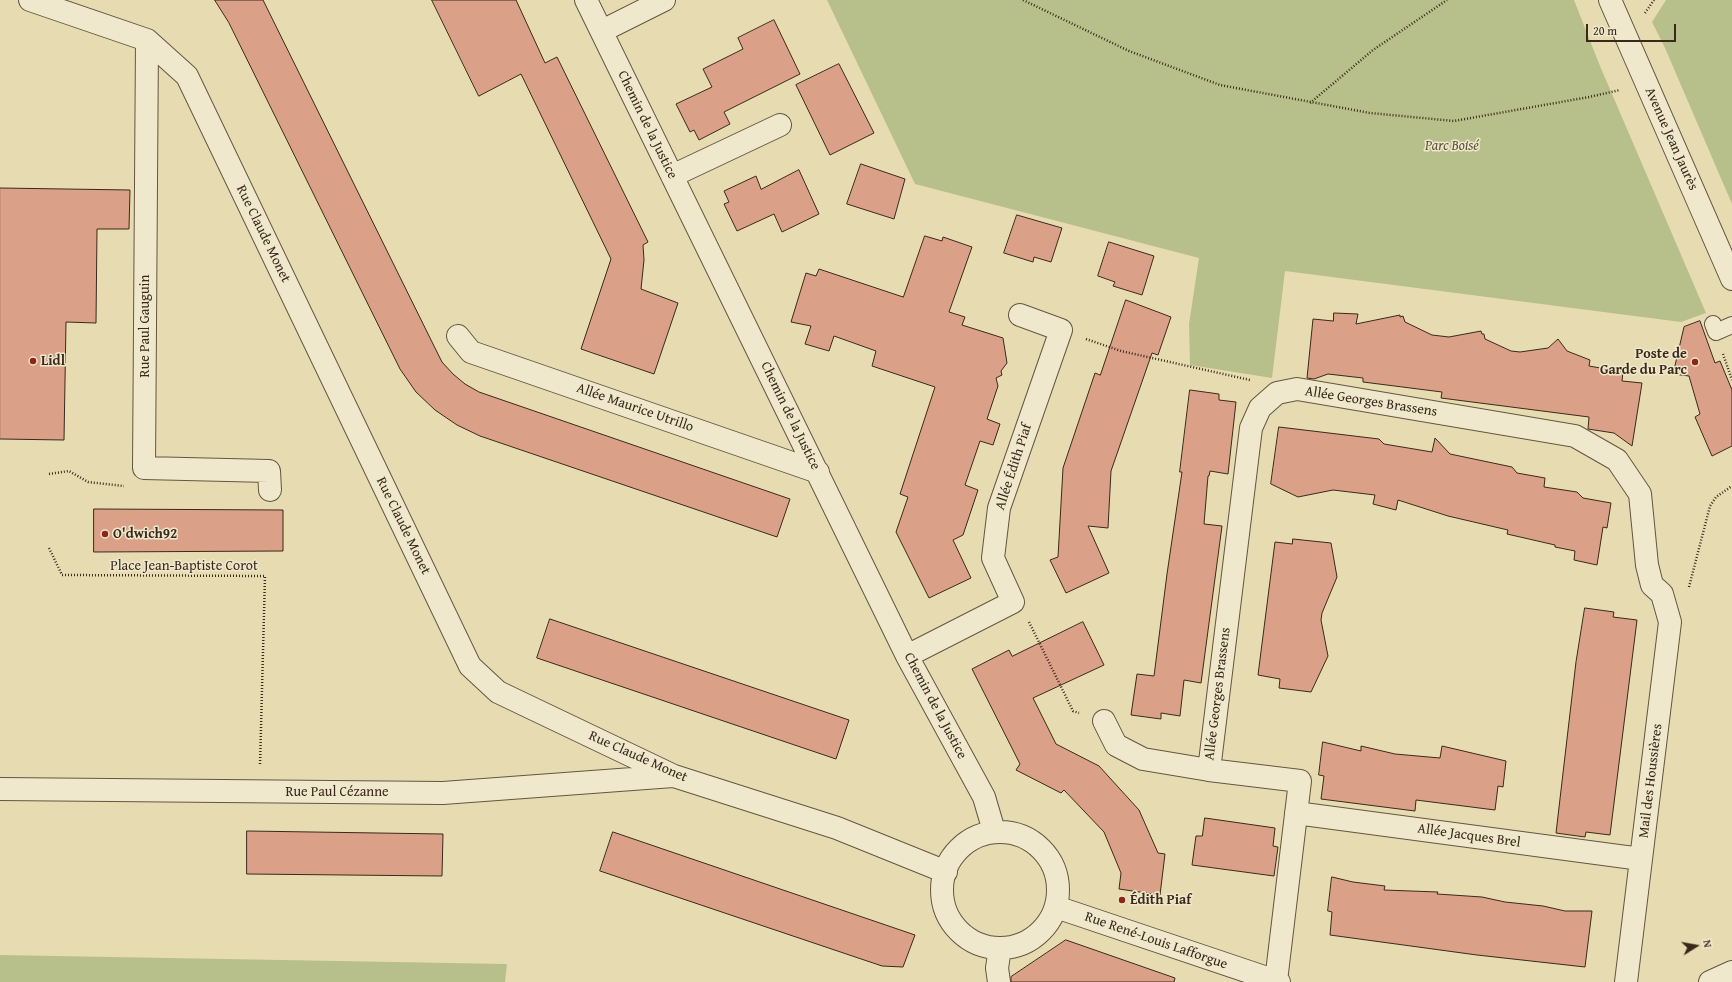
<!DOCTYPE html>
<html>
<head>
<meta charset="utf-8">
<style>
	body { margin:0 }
	#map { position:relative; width:1732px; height:982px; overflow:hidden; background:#e7dcb1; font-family:"Gentium Book Plus",serif }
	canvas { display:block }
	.north { position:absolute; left:1676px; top:926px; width:40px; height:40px; -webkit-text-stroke:3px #efe8cc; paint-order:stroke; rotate:79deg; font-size:11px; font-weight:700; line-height:16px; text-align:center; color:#3a291b }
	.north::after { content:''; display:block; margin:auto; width:14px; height:18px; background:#3a291b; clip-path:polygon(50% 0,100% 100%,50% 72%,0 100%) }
	.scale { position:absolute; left:1586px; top:24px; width:90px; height:18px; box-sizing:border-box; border:2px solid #3a291b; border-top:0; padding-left:5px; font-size:12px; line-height:14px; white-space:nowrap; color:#3a291b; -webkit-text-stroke:3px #efe8cc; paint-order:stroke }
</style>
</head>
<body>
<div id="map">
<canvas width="1732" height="982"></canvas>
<div class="north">N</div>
<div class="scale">20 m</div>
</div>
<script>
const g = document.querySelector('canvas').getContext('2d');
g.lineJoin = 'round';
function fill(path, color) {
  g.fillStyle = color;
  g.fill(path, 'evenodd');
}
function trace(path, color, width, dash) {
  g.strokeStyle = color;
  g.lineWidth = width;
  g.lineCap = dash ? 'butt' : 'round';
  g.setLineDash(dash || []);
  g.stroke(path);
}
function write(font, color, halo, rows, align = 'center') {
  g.font = font + ' "Gentium Book Plus",serif';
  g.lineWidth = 3;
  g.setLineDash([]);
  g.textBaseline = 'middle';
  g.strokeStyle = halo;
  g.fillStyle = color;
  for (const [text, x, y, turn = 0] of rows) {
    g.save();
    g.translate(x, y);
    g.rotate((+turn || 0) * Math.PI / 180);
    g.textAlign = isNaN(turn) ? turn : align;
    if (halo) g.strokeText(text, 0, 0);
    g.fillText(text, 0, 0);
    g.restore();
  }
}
fill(new Path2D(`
	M827 0H1574L1600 66 1706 313 1681 322 1285 271 1272 378 1190 365 1189 324 1199 258 915 184Z
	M1666 0H1732V204L1665 48 1652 22Z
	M0 955 507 964 505 982H0Z`), '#b7c08a');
const building = new Path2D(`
	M215 0H263L435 348 442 362 453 374 465 384 479 392 790 499 777 537 480 436 457 425 435 410 416 392 400 369 229 23Z
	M432 0H516L545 63 557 57 648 242 643 245 644 260 641 289 678 303 654 374 581 349 611 259 521 74 479 96Z
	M774 20 800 74 724 112 730 124 699 140 694 130 690 132 676 104 712 87 703 69 743 49 738 38Z
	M839 64 874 133 830 155 796 85Z
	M861 164 905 179 894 219 847 204Z
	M799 170 819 214 782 232 774 214 737 231 724 204 729 202 724 191 756 176 761 189Z
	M0 188 130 190 129 229H97L96 323 66 322 64 440 0 439Z
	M1017 215 1062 228 1051 262 1034 257 1033 262 1004 253Z
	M925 236 942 241 943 237 972 247 949 312 965 317 962 325 1003 338 1007 363 1001 371 1002 375 996 378 998 386 987 419 1000 424 993 445 980 441 965 485 978 490 963 535 953 540 971 578 929 598 896 532 908 497 900 494 935 387 872 366 876 351 834 336 829 351 805 344 811 326 791 322 806 273 816 276 819 269 903 297Z
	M1109 242 1154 256 1142 295 1113 286 1115 282 1098 276Z
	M1126 300 1171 317 1158 355 1152 353 1111 471 1108 528 1088 526 1109 573 1066 593 1050 560 1058 557 1063 468 1095 373 1100 375Z
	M1334 313 1358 314 1356 324 1400 315V317L1403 316 1405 322 1432 335 1449 337 1481 331 1482 334H1484L1485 339 1511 351 1520 352 1548 348 1558 339 1567 351 1590 360 1589 366 1623 372 1622 381 1642 383 1632 446 1614 433 1588 429 1589 417 1441 398 1442 392 1363 382V378L1328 374 1314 379 1307 378 1313 319 1333 321Z
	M1700 321 1715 363 1720 361 1732 390V446L1712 456 1695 417 1700 414 1689 376 1673 374 1684 327Z
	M1190 390 1219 394V400L1236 402 1228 474 1210 471 1209 476H1208L1204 524 1222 526 1201 683 1184 680 1180 716 1161 713V719L1131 715 1137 674 1154 676 1167 574 1182 472H1180Z
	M1279 427 1379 439 1384 444 1432 452 1435 438 1450 454 1512 467 1517 473 1545 478 1544 487 1577 492 1583 498 1611 503 1607 528 1603 527 1597 565 1574 560 1575 551 1555 547V545L1507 534 1508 530 1448 516 1398 500 1396 510 1373 504 1375 495 1333 490 1298 497 1271 484Z
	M94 509 283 510V551L94 552Z
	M1293 539 1331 543 1337 577 1322 613 1321 620 1328 656 1311 692 1279 688 1280 679 1258 675 1275 542 1292 544Z
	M1585 608 1614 612 1613 617 1637 620 1610 835 1586 832 1585 837 1556 833 1576 662Z
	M550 619 849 720 836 759 537 658Z
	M1083 622 1104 665 1033 698 1056 744 1099 766 1139 810 1158 853 1165 854 1160 895 1119 889 1121 873 1104 832 1064 790 1061 793 1016 770 1020 764 972 669 1009 650 1012 656Z
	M1323 742 1361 751V746L1395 754 1440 758 1442 746 1506 761 1503 787 1498 786 1495 810 1416 800 1415 811 1321 799 1324 776 1319 775Z
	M1205 818 1275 828 1273 846 1278 847 1274 876 1192 865 1196 836H1202Z
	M247 831 443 834 442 876 247 874Z
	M613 832 915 935 903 967 882 966 600 871Z
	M1332 877 1353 882 1385 886 1384 890 1438 892 1437 894 1482 897 1505 902 1543 906 1565 911H1592L1585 967 1477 955 1330 935 1332 912 1328 911Z
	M1066 940 1175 978 1174 982H1011V977Z`);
fill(building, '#dba088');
trace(building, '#3a291b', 1);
const lane = new Path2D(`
	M1713 324 1716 332 1732 325`);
const street = new Path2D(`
	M30 0 147 40 187 76 470 666 498 692 674 776 837 828 946 872
	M586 0 907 656 984 797 994 831
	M1610 0 1732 279
	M602 31 664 0
	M147 40 144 468 269 471 270 490
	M672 176 780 125
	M458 336 471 352 818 472
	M907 656 1013 602 993 558 999 508 1061 330 1020 315
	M1104 721 1116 745 1143 759 1209 770 1300 781 1276 981
	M1209 770 1251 428 1260 408 1277 393 1297 389 1575 436 1617 460 1640 494 1647 565 1652 585 1662 594 1670 622 1626 982
	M0 789 443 793 673 776
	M1296 813 1641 859
	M942 890a58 58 0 1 1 116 0a58 58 0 1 1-116 0Z
	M1056 907 1279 982
	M999 982 997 968 1000 948
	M1710 982 1732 972`);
trace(lane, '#655640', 18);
trace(street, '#655640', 24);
trace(new Path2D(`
	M1023 0 1129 51 1220 85 1370 113 1454 121 1589 97 1620 90
	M1645 13 1654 0
	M1310 103 1373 50 1447 0
	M1086 339 1121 351 1250 380
	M1723 354 1732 380
	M49 474 69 471 88 482 124 486
	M49 548 62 575 265 576 260 765
	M1689 587 1710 506 1716 497 1732 486
	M1029 622 1073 711 1079 713`), '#3a291b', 2.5, [1, 2]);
trace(lane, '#efe8cc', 16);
trace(street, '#efe8cc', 22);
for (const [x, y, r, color] of [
	[33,361,4,"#8f2418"],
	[1695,362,4,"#8f2418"],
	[105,534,4,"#8f2418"],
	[1122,900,4,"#8f2418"]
]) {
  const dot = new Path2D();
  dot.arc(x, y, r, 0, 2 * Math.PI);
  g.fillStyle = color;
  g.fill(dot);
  trace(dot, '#efe8cc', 1.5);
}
write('14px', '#3a291b', '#efe8cc', [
	["Chemin de la Justice",647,125,64],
	["Avenue Jean Jaurès",1671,139,66],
	["Rue Claude Monet",263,234,64],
	["Rue Paul Gauguin",145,326,-90],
	["Allée Georges Brassens",1371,402,9],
	["Allée Maurice Utrillo",635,408,19],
	["Chemin de la Justice",790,416,64],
	["Allée Édith Piaf",1014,467,-72],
	["Rue Claude Monet",403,526,64],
	["Place Jean-Baptiste Corot",184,566],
	["Allée Georges Brassens",1218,694,-83],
	["Chemin de la Justice",935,706,62],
	["Rue Claude Monet",638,757,24],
	["Mail des Houssières",1651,781,-83],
	["Rue Paul Cézanne",337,792],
	["Allée Jacques Brel",1469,836,8],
	["Rue René-Louis Lafforgue",1156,941,19]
]);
write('italic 14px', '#594f37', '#efe8cc', [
	["Parc Boisé",1452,146]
]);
write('bold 14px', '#3a291b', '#efe8cc', [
	["Poste de",1687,354,"right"],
	["Garde du Parc",1687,370,"right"],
	["Lidl",41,361],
	["O'dwich92",113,534],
	["Édith Piaf",1130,900]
], 'left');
</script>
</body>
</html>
